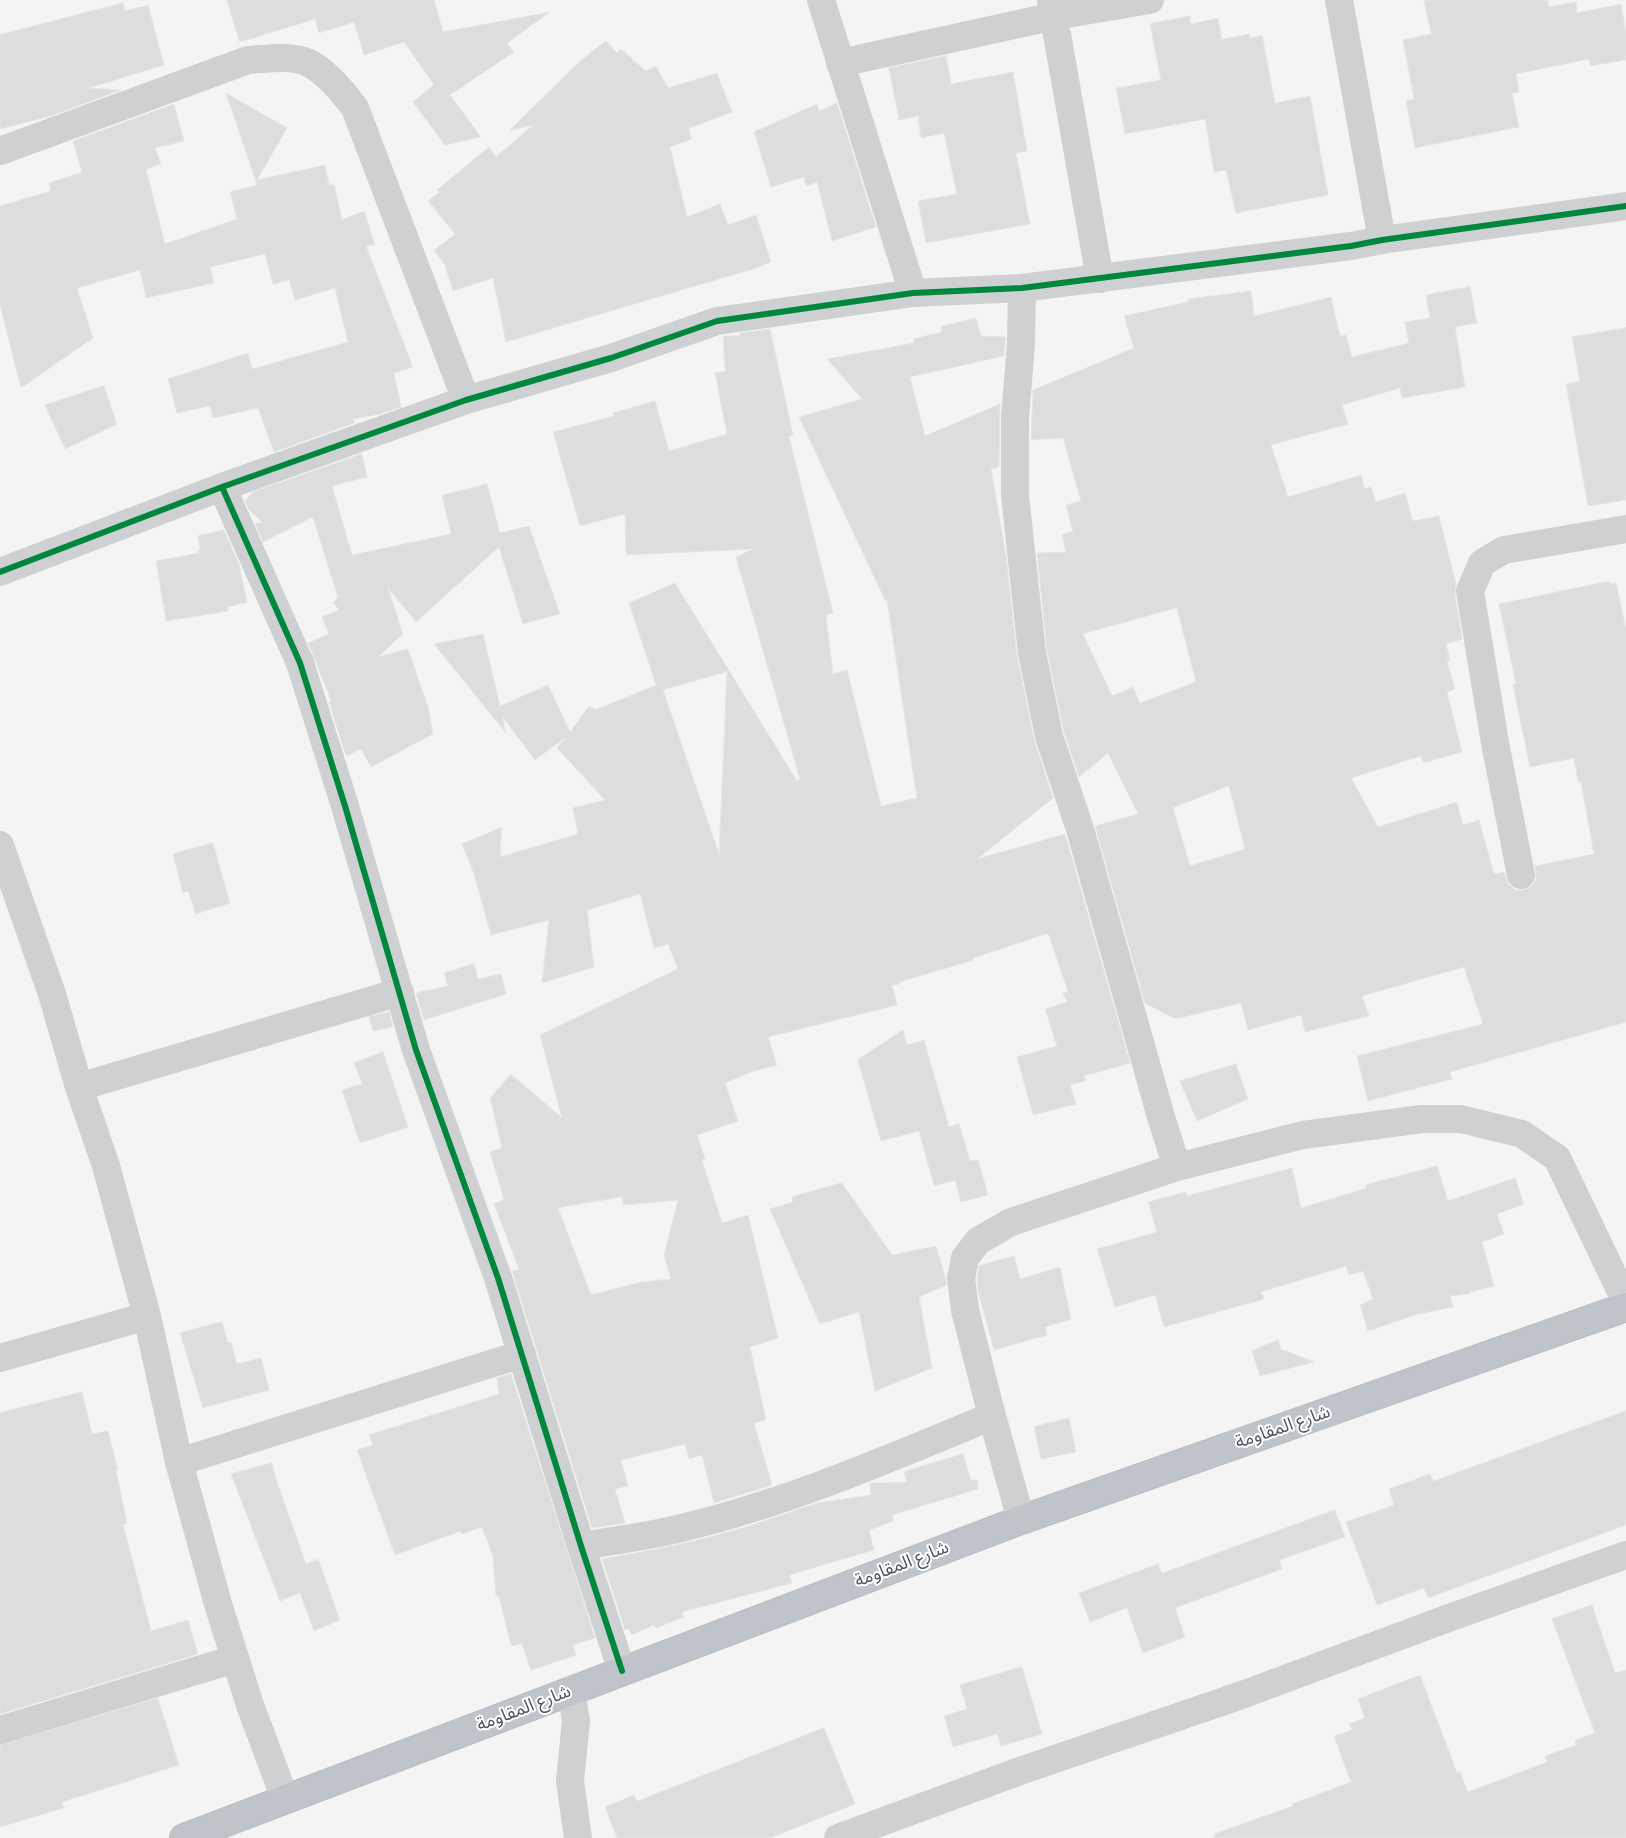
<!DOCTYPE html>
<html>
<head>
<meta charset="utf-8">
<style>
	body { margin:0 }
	canvas { display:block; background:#f4f4f4 }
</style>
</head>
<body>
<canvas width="1626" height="1838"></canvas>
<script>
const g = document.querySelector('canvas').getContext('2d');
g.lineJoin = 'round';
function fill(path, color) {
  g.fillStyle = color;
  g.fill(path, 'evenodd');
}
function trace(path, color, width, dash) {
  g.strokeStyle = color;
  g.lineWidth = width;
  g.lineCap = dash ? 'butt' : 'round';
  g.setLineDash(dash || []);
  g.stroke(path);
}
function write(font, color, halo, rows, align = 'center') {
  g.font = font + ' "Roboto Condensed","Noto Sans Arabic",sans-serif';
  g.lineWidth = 4;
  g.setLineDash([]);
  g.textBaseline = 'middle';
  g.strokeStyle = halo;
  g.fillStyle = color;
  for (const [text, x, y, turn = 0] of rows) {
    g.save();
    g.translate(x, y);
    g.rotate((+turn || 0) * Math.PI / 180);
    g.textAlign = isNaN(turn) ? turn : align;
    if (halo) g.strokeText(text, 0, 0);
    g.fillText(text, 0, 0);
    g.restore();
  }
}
const building = new Path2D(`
	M227 0H434L443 32 550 12 507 43 514 52 450 95 481 137 445 145 413 102 434 85 404 42 364 55 354 22 319 33 315 19 240 42Z
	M1424 0H1548L1549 7 1576 2 1577 13 1621 4 1626 33V60L1590 66 1589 59 1516 74 1519 92 1512 93 1519 127 1415 148 1406 101 1414 99 1403 40 1431 34Z
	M123 3 125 11 148 5 164 65 89 88 121 90 51 116 0 129V35Z
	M1190 16 1191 24 1218 18 1222 39 1249 34 1250 38 1262 35 1275 103 1310 96 1328 195 1236 213 1226 170 1214 172 1205 119 1125 134 1116 88 1161 80 1150 24Z
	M606 41 617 53 621 49 646 71 656 66 668 88 717 73 732 112 688 129 692 139 670 147 687 217 720 204 728 225 756 215 771 262 756 268 506 342 493 278 453 291 445 265 434 250 455 234 428 201 439 192 437 190 489 147 496 157 533 125 509 131 579 62Z
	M946 56 951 84 1013 72 1027 151 1016 153 1030 224 926 243 918 201 957 194 944 133 921 138 918 116 899 120 889 68Z
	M226 93 287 128 257 180 325 165 329 185 334 184 342 220 364 211 375 245 366 246 413 367 394 373 401 407 380 414 353 419 354 423 274 452 258 408 213 418 210 406 177 413 168 379 248 353 252 369 348 342 335 288 295 300 289 280 273 284 265 254 210 267 214 283 146 298 140 270 77 288 93 338 21 388 0 305V206L51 191 49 183 82 172 73 141 174 104 184 141 155 148 161 164 146 169 165 244 237 219 230 192 257 185Z
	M837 103 876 227 832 241 817 182 806 186 804 177 771 187 754 132 817 104 819 111Z
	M1470 287 1477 323 1455 327 1465 387 1402 398 1400 388 1342 405 1348 424 1271 445 1288 497 1361 475 1365 489 1371 487 1376 502 1405 493 1413 521 1439 516 1456 584 1455 594 1462 639 1446 644 1450 660 1447 661 1455 689 1447 692 1462 752 1423 763 1421 756 1351 778 1378 827 1457 802 1463 825 1479 820 1494 874 1504 872 1509 885 1516 890H1524L1532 886 1536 880 1535 866 1594 854 1581 782H1578L1574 758 1530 767 1513 685 1516 684 1499 604 1610 581 1611 584 1616 583 1626 629V1022L1450 1072 1452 1079 1368 1101 1357 1056 1483 1024 1464 967 1362 996 1369 1016 1305 1032 1301 1015 1248 1030 1241 1003 1175 1019 1145 1003 1095 826 1138 814 1108 753 1079 777 1064 732 1047 651 1037 553 1066 552 1062 534 1073 532 1066 505 1081 501 1063 438 1031 440 1033 390 1134 348 1124 316 1188 302V299L1251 291 1254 316 1331 297 1340 336 1346 335 1352 357 1409 343 1405 322 1430 318 1426 295ZM1177 608 1196 682 1140 703 1133 687 1112 696 1083 634ZM1229 786 1245 849 1190 866 1173 808Z
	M976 318 981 336 1006 337 1004 356 910 377 925 436 1000 404 999 467 991 469 1006 555 1017 656 1034 739 1053 798 977 859 1065 834 1130 1063 1084 1076 1086 1081 1070 1085 1076 1104 1033 1115 1017 1057 1057 1046 1045 1009 1067 1002 1063 993 1068 991 1048 933 973 958 974 960 899 982 900 984 892 985 897 1005 768 1037 777 1065 754 1071 725 1083 738 1121 697 1135 705 1159 702 1160 722 1223 748 1215 778 1338 750 1347 766 1420 754 1423 772 1485 714 1503 702 1455 689 1459 685 1444 621 1460 628 1486 615 1489 625 1523 592 1528 512 1271 519 1269 494 1204 504 1200 490 1152 502 1148 490 1098 511 1074 562 1118 540 1035 678 969 668 944 654 948 640 894 587 910 594 967 542 983 549 920 491 935 474 874 462 844 502 827 500 857 578 834 573 808 605 800 557 748 566 737 535 760 502 716 506 733 434 644 483 634 500 706 548 685 570 732 589 706 595 710 656 685 629 603 675 583 797 781 800 779 736 557 753 549 626 555 625 514 580 526 553 432 614 416 613 413 655 401 669 451 727 434 715 373 725 371 723 336H740V333L770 329 793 435 789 437 833 613 826 615 833 674 847 670 881 806 917 798 887 600H885L799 417 862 399 827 359 914 343 913 339 942 332 941 327ZM727 672 719 854 663 690ZM622 1197 623 1205 678 1200 664 1255 671 1279 641 1282 591 1295 558 1208Z
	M1626 328V500L1588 506 1566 384 1580 381 1572 337Z
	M104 386 117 424 65 449 45 405Z
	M362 454 367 477 332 486 352 555 451 534 442 495 487 484 500 533 529 526 560 614 523 624 499 547 416 622 388 588 403 634 378 657 408 649 428 707 433 734 371 767 361 749 347 756 344 750 329 702 331 700 308 643 329 634 322 617 339 610 333 602 338 598 313 517 263 542 255 524 262 522 249 510 245 501 253 492Z
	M224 530 239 564 247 602 228 607V611L166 621 156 561 199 553 198 550H200L198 536Z
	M213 843 230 903 196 914 188 891 183 893 173 854Z
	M474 964 478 979 501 974 506 994 424 1020 416 993 448 986 444 973Z
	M389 1012 393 1027 373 1031 369 1017Z
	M903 1030 907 1045 924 1040 949 1127 959 1124 970 1161 978 1160 988 1195 961 1202 955 1180 934 1186 919 1131 881 1141 858 1060Z
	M383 1052 408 1127 360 1143 342 1090 362 1084 354 1063Z
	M1236 1064 1248 1099 1197 1121 1180 1081Z
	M1437 1166 1448 1201 1515 1178 1524 1204 1497 1214 1504 1234 1482 1242 1494 1286 1470 1292V1294L1450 1296 1453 1307 1418 1314 1368 1331 1360 1305 1373 1299 1363 1271 1349 1275 1346 1266 1261 1292 1264 1299 1164 1327 1155 1295 1115 1307 1097 1249 1157 1232 1148 1202 1186 1192 1187 1196 1292 1168 1301 1208 1367 1188 1366 1185Z
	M842 1183 892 1255 936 1246 946 1280V1285L919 1297 932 1368 875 1391 859 1312 820 1324 770 1209 793 1202 792 1197Z
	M1014 1256 1020 1279 1060 1267 1071 1319 1045 1327 1047 1335 994 1350 978 1291 977 1279 979 1266Z
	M222 1322 228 1343 231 1342 237 1364 261 1358 269 1390 203 1408 180 1333Z
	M1278 1340 1281 1349 1314 1362 1260 1376 1252 1351Z
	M511 1374 595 1638 573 1645 576 1655 531 1670 522 1644 511 1646 499 1596H496L493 1557 482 1527 462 1534 461 1531 395 1555 357 1450 373 1445 369 1435 499 1394 497 1378Z
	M82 1392 92 1434 108 1431 118 1470 116 1471 127 1523 123 1524 151 1631 188 1620 198 1654 0 1714V1413Z
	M1626 1411V1525L1428 1598 1424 1588 1377 1605 1346 1522 1394 1505 1389 1489 1430 1474 1433 1481Z
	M1069 1418 1076 1452 1041 1459 1034 1427Z
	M963 1454 971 1480H977L978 1489 892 1515 894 1521 869 1530 874 1550 789 1575 792 1583 682 1612 684 1617 656 1628 654 1625 632 1635 629 1629 625 1630 602 1559 662 1548 706 1538 749 1526 817 1503 871 1495 870 1483 907 1482 904 1472Z
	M272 1463 276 1479 306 1564 318 1559 340 1620 314 1631 300 1593 280 1601 231 1474Z
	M1335 1510 1345 1537 1279 1560 1282 1569 1175 1608 1185 1637 1143 1653 1127 1608 1090 1622 1079 1593 1158 1564 1162 1573Z
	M1592 1605 1615 1673 1626 1670V1838H1215L1214 1834 1293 1806 1292 1804 1351 1782 1334 1736 1352 1730 1349 1724 1365 1718 1358 1699 1420 1675 1457 1773 1460 1772 1468 1792 1547 1762 1545 1756 1576 1745 1575 1740 1595 1733 1552 1619Z
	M1022 1667 1042 1734 1001 1746 997 1734 953 1747 944 1716 967 1709 960 1685Z
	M158 1698 179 1765 62 1802 64 1808 0 1827V1745Z
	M824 1728 855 1804 770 1838H617L605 1807 634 1795 637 1801Z`);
fill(building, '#ddddde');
trace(building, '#e5e6e7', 1);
const highway = new Path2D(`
	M184 1838 1021 1520 1626 1307`);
trace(highway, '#b9bec3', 30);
trace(new Path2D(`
	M821 0 913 293
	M1051 0 1100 279
	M1339 0 1382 240
	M840 63 1055 16 1150 0
	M0 151 248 60C267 59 289 55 307 62 326 71 343 92 355 108L466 400
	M1022 288 1021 344 1015 418V495L1032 653 1049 736 1080 829 1161 1117 1177 1167
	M222 487 300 663 345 806 416 1050 498 1278 581 1546 622 1671
	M0 572 222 487 466 400 611 358 717 321 913 293 1022 288 1351 246 1382 240 1626 206
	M0 845 52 994 79 1087 106 1166 147 1316 179 1462 218 1604 250 1705 285 1799
	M1521 875 1495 743 1470 591 1482 563 1504 550 1626 529
	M79 1087 400 992
	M0 1358 147 1316
	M179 1462 522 1354
	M1021 1520 992 1416 965 1310 961 1278 965 1258 978 1241 1011 1222 1177 1167 1303 1135 1422 1119H1461L1522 1134 1557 1158 1626 1302
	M581 1546C607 1542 633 1538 659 1533 773 1509 884 1461 992 1416
	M571 1691 576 1721 570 1781 578 1838
	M0 1730 235 1659
	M838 1838 1020 1771 1239 1696 1446 1619 1626 1555`), '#ced0d2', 28);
trace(highway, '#bec4c9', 28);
trace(new Path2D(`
	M222 487 300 663 345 806 416 1050 498 1278 581 1546 622 1671
	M0 572 222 487 466 400 611 358 717 321 913 293 1022 288 1351 246 1382 240 1626 206`), '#00873e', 6);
write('18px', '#4a5661', '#fff', [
	["شارع المقاومة",1283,1428,-19],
	["شارع المقاومة",902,1565,-21],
	["شارع المقاومة",524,1709,-21]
]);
</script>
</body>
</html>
